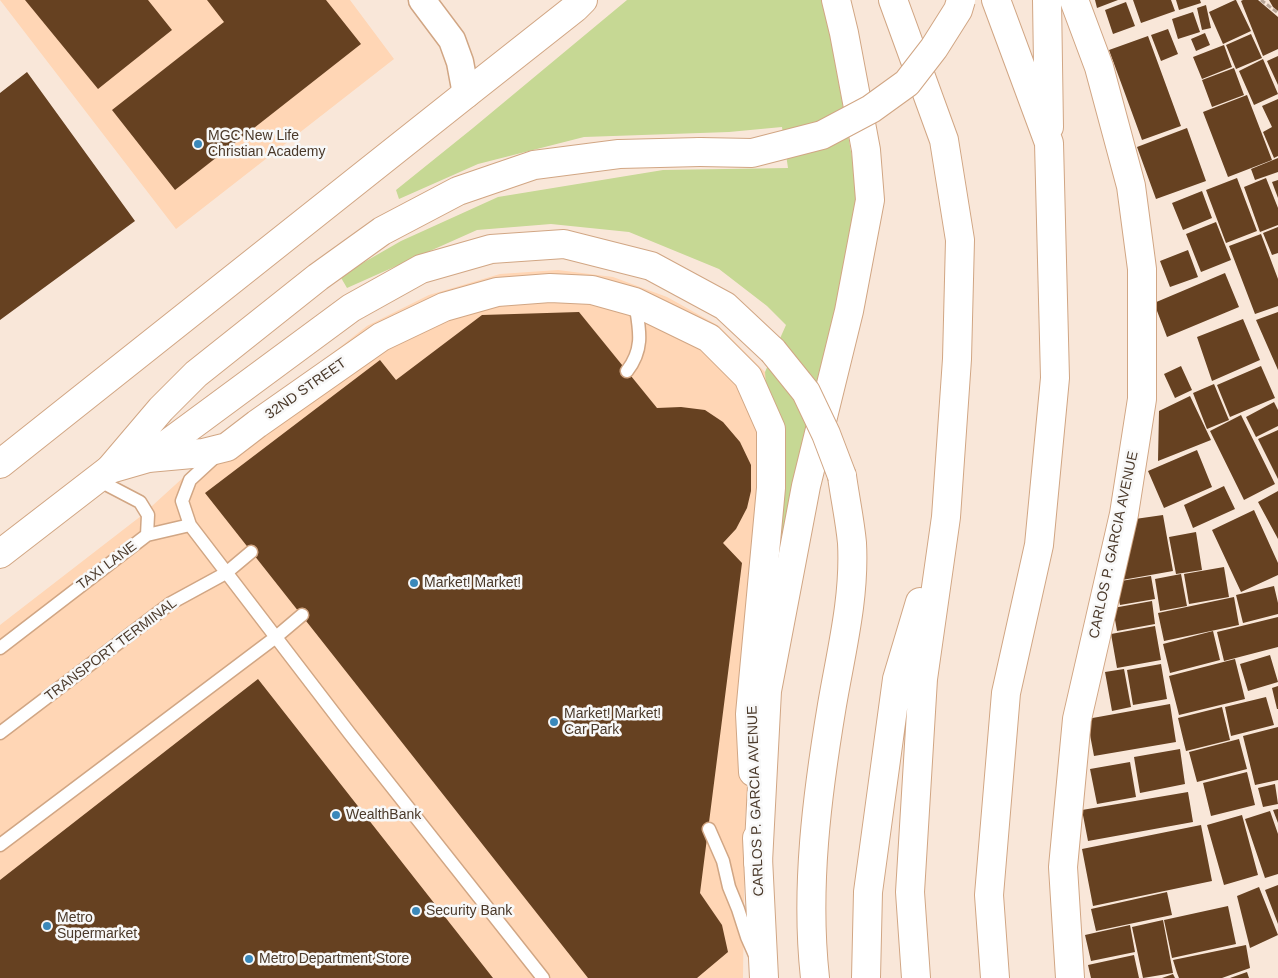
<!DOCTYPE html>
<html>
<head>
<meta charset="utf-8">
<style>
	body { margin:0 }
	canvas { display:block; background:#f9e7d9 }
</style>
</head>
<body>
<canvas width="1278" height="978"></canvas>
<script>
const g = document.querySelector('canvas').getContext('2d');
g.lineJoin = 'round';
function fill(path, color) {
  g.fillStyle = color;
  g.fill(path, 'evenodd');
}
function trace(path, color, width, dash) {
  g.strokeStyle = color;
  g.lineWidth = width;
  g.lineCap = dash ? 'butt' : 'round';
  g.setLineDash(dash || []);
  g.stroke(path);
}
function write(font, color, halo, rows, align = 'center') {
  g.font = font + ' Helvetica,sans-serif';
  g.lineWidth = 5;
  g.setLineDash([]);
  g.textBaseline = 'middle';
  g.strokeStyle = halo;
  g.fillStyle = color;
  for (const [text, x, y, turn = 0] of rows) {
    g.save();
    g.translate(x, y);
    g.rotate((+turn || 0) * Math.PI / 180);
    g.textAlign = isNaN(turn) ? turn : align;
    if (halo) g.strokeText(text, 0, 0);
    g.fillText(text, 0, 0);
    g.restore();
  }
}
fill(new Path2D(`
	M0 0H350L394 59 176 229Z
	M558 270 613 277 667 297 719 326 765 372 786 427V487L745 817 743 978H0V625L141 516 243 423 367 326 429 295 500 274Z`), '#ffd6b5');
fill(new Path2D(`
	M627 0H824L861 208 824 378 780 541 775 504 765 372 786 325 767 306 719 269 629 232 551 224 477 230 347 288 340 276 401 241 498 197 663 170 788 168 782 127 729 132 584 137 478 164 399 199 396 190 473 128Z`), '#c6d894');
fill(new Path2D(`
	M25 0H148L172 30 98 89Z
	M207 0H326L361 44 175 190 112 110 224 22Z
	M1095 0H1118L1097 8Z
	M1133 0H1171L1175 11 1141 23Z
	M1176 0H1200L1201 3 1179 10Z
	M1235 0H1236L1251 31 1223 44 1209 12Z
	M1243 0H1258L1278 17V49L1263 56 1241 1Z
	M1269 0H1278V11L1273 7Z
	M1126 2 1135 26 1113 34 1105 10Z
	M1206 5 1211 28 1202 30 1197 8Z
	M1193 12 1200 32 1178 39 1172 19Z
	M1168 29 1178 54 1161 61 1151 35Z
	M1205 33 1210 45 1196 51 1191 39Z
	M1251 34 1262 58 1236 69 1226 45Z
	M1148 36 1181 126 1142 140 1109 50Z
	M1224 45 1232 67 1202 79 1193 57Z
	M1278 56V85L1267 61Z
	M1263 59 1278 94 1254 105 1239 71Z
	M1234 68 1244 95 1212 107 1202 80Z
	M27 72 135 221 0 320V93Z
	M1247 95 1272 160 1228 177 1203 112Z
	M1278 99V156L1274 158 1263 132 1272 127 1262 106Z
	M1187 128 1206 181 1156 199 1137 147Z
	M1278 158V172L1255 180 1251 169Z
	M1237 178 1257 231 1226 243 1206 190Z
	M1266 178 1278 208V225L1260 232 1244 187Z
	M1278 180V198L1272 182Z
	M1202 191 1212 218 1183 230 1172 203Z
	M1216 222 1231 260 1201 272 1186 234Z
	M1278 227V253L1272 255 1263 233Z
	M1261 234 1278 279V306L1255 314 1229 246Z
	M1188 250 1198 277 1170 287 1160 261Z
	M1225 273 1239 307 1167 337 1154 303Z
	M579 312 657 408 681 407 705 410 723 422 740 442 751 465V491L747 508 736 529 723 543 742 563 700 893 722 925 728 952 697 978H588L205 493 380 360 396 380 482 315Z
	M1278 312V370L1256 320Z
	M1243 319 1260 360 1212 381 1197 337Z
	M1181 366 1192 390 1175 398 1164 374Z
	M1261 366 1275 398 1230 417 1217 385Z
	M1214 384 1229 420 1207 429 1193 393Z
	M1190 396 1211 440 1158 461 1159 411Z
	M1274 402 1278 410V426L1256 437 1246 417Z
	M1241 415 1275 484 1244 500 1210 431Z
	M1278 430V479L1258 439Z
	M1197 450 1212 487 1164 508 1148 471Z
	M1224 486 1235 509 1193 528 1184 505Z
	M1278 491V539L1258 502Z
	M1254 510 1278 563V575L1241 592 1212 530Z
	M1163 515 1173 571 1122 580 1135 519Z
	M1196 532 1202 570 1176 574 1169 537Z
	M1224 567 1229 597 1189 604 1184 574Z
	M1181 574 1187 606 1160 611 1155 579Z
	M1151 576 1155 599 1120 605 1115 582Z
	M1274 586 1278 603V614L1243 623 1236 595Z
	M1234 597 1239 625 1164 641 1158 613Z
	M1152 601 1155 624 1117 631 1113 608Z
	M1278 617V647L1224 661 1217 632Z
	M1155 626 1161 660 1117 668 1111 634Z
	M1213 631 1220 660 1170 673 1163 644Z
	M1270 655 1278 682 1248 691 1240 664Z
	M1235 659 1245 699 1179 715 1169 676Z
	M1161 664 1167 699 1133 705 1127 670Z
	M1124 669 1131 707 1112 711 1105 672Z
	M258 679 493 978H0V880Z
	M1278 686V709H1277L1272 688Z
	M1266 697 1274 725 1231 736 1225 707Z
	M1170 704 1176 742 1094 756 1087 719Z
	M1222 707 1230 740 1186 751 1178 718Z
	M1278 727V780L1255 785 1243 736Z
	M1239 739 1247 769 1197 782 1189 752Z
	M1180 749 1185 784 1140 793 1134 757Z
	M1130 762 1136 797 1097 804 1090 769Z
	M1247 772 1255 805 1211 816 1203 783Z
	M1275 784 1278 804 1263 807 1258 788Z
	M1188 792 1193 822 1088 841 1082 810Z
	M1278 809V823L1273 810Z
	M1270 811 1278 834V874L1265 878 1245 819Z
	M1242 815 1258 875 1224 885 1207 825Z
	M1201 825 1212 881 1093 906 1082 849Z
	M1278 885V924L1265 890Z
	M1259 887 1278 935 1250 948 1237 896Z
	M1167 892 1172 915 1096 931 1091 909Z
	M1228 906 1236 944 1172 958 1164 920Z
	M1163 920 1173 973 1143 978 1132 927Z
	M1130 925 1135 952 1091 961 1085 935Z
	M1246 945 1250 968 1222 978H1179L1177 973 1179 972 1177 973 1173 960Z
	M1134 955 1139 978H1091L1088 965Z
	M1247 972 1249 978H1230Z
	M1173 974 1175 978H1162Z`), '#664121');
const lane = new Path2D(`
	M627 371C645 348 639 328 635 302
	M216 456 190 480 182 501 190 525 350 734 543 978
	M96 479 140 502 148 515 147 535
	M0 648 147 535 190 525
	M0 733 171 603 226 573 251 552
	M709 829 723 861 729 887 738 909 747 937 755 955
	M0 845 276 637 302 615`);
const street = new Path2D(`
	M422 0 452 40 460 62 466 94`);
const secondary = new Path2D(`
	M0 464 466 94
	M0 554 110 469 148 458 203 453 227 447 257 424 381 337 444 307 497 292 550 288 592 290 635 302 709 338 748 377 771 429V488L750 714 753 772
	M757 838 764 978
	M1070 978 1063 867 1077 719 1124 514 1142 399V269L1131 186 1099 67 1074 0`);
const primary = new Path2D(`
	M893 0 944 140 960 240 957 359 946 517 923 679 910 892 916 978
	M1047 0 1049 127
	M466 94 575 8 583 0
	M148 458 351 308 421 269 491 249 564 244 651 266 725 306 773 351
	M110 469 161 409 196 374 318 277 382 231 458 191 534 165 619 154 700 152
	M758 862 767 691 806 486 849 311 870 200 866 150 844 33 836 0
	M815 978C805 888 817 795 832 705 841 652 855 598 852 543 850 521 845 498 842 476
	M866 978 868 892 897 679 920 602
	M995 978 989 895 1006 693 1039 545 1055 378 1049 143 996 0`);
trace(lane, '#d1a684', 15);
trace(street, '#d1a684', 29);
trace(secondary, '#d1a684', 30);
trace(primary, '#d1a684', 30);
trace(new Path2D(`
	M1261 0 1278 13`), '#b8a698', 3, [5, 2.5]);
trace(lane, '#fff', 12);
trace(street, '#fff', 26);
trace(secondary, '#fff', 28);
trace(primary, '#fff', 28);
const primaryBridge = new Path2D(`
	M700 152 752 153 822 135 871 109 907 83 934 48 958 10 961 0
	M773 351 806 392 826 434 842 476`);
trace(primaryBridge, '#d1a684', 30, []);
trace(primaryBridge, '#fff', 28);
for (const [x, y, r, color] of [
	[198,144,5,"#3a88ba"],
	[414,583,5,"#3a88ba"],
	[554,722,5,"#3a88ba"],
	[336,815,5,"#3a88ba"],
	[416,911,5,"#3a88ba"],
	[47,926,5,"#3a88ba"],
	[249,959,5,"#3a88ba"]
]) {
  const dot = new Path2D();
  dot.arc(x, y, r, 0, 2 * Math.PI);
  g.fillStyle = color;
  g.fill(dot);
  trace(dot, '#f8f8f8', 2);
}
write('14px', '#4a392a', '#f8f8f8', [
	["MGC New Life",208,136],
	["Christian Academy",208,152],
	["Market! Market!",424,583],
	["Market! Market!",564,714],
	["Car Park",564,730],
	["WealthBank",346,815],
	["Security Bank",426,911],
	["Metro",57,918],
	["Supermarket",57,934],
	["Metro Department Store",259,959]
], 'left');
write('14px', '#4a392a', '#f8f8f8', [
	["32ND STREET",306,389,-35],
	["CARLOS P. GARCIA AVENUE",1114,545,-78],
	["TAXI LANE",107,566,-37],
	["TRANSPORT TERMINAL",111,650,-37],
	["CARLOS P. GARCIA AVENUE",756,801,-92]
]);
</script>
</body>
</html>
